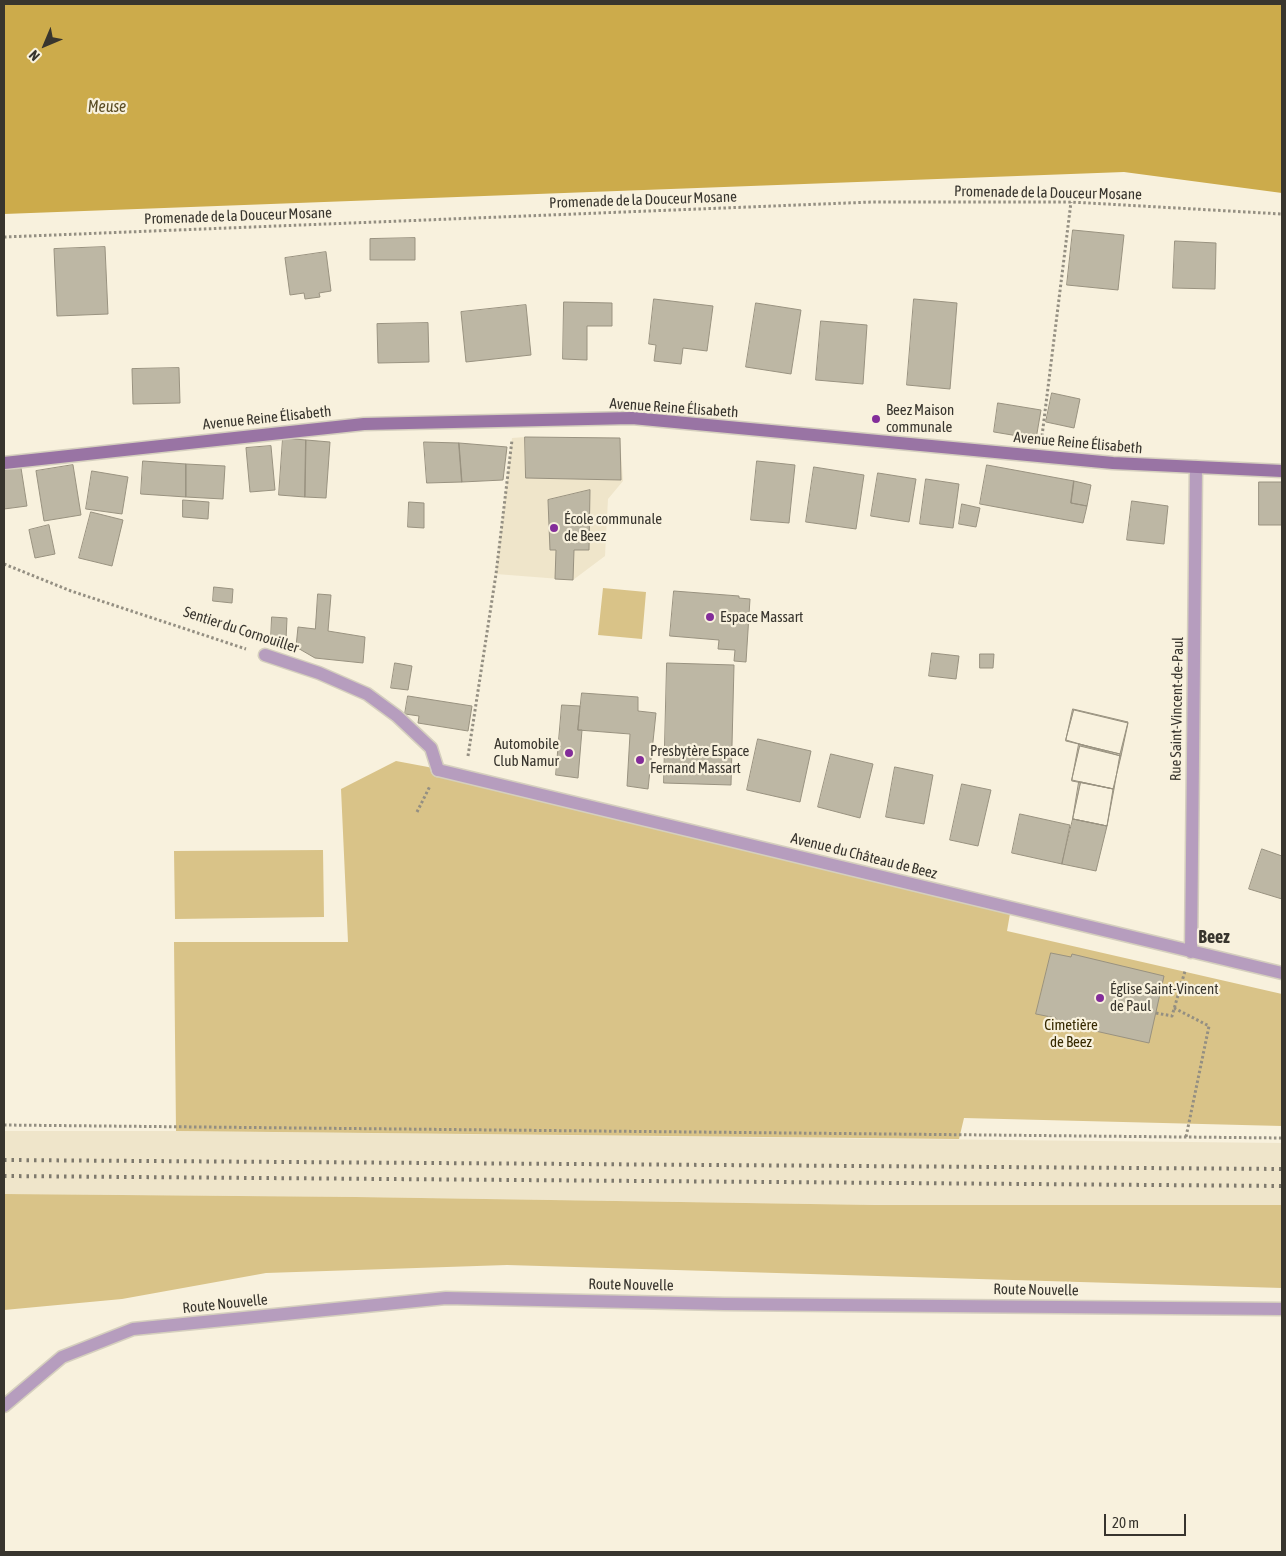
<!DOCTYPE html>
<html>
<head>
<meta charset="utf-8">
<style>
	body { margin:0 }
	#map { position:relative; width:1286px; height:1556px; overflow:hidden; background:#f8f1dd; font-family:"Asap Condensed",sans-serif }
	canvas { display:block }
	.frame { position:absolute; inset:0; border:5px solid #38352e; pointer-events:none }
	.north { position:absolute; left:20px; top:20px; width:50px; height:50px; -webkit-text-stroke:4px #f8f1dd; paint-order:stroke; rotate:225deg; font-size:14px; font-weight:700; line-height:20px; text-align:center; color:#38352e }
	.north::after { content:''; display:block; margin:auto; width:18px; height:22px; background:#38352e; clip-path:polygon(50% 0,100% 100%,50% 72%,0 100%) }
	.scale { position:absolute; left:1104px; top:1514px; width:82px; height:22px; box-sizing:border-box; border:2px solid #38352e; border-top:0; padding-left:6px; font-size:15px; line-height:18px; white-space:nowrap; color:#38352e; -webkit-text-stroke:4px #f8f1dd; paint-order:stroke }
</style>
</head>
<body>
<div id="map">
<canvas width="1286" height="1556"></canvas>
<div class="frame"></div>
<div class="north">N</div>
<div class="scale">20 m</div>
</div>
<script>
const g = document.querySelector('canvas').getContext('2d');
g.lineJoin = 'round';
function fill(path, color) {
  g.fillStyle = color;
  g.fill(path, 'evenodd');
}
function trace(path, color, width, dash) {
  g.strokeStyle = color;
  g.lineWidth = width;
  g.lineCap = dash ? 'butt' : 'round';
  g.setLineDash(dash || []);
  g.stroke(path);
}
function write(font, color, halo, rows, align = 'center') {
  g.font = font + ' "Asap Condensed",sans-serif';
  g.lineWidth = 4.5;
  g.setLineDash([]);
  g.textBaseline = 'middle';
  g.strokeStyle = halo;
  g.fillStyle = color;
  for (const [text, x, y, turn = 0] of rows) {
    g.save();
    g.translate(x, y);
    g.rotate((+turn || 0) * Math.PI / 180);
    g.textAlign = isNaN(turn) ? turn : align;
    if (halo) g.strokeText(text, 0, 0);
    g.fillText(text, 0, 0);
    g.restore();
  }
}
fill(new Path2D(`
	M525 437 620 438 623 481 608 499 605 556 573 580 496 574 512 438Z
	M4 1131H176L1282 1143V1205H875L356 1197 4 1194Z`), '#efe5ca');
fill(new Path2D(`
	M603 588 646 592 642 639 598 635Z
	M396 761 428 767 1011 908 1007 931 1282 994V1126L964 1118 959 1139 176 1131 174 942H348L341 789Z
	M323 850 324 917 175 919 174 851Z
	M4 1194 356 1197 875 1205H1282V1288L507 1265 266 1273 122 1299 4 1310Z`), '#d9c388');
fill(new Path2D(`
	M4 4H1282V193L1124 172 4 214Z`), '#ccab4b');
const building = new Path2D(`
	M1073 230 1124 235 1118 290 1067 285Z
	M415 238V260H370V239Z
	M1175 241 1216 243 1215 289 1173 288Z
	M105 247 108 314 57 316 54 249Z
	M326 252 331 291 319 293 320 297 305 299 304 293 290 295 285 258Z
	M654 299 713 306 707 351 683 348 681 364 654 361 656 345 649 344Z
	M914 299 957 303 950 389 907 385Z
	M564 302 612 303V326H587V360L563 359Z
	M756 303 801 310 791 374 746 367Z
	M526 305 531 355 466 362 461 312Z
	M821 321 867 325 863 384 816 380Z
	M428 323 429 362 378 363 377 324Z
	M179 368 180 403 133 404 132 369Z
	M1052 393 1080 399 1074 428 1046 422Z
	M998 403 1041 410 1036 439 994 432Z
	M525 437 620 438 621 480 526 478Z
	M283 438 306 440 305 497 279 495Z
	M306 440 330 442 326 498 305 497Z
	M424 442 459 443 462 482 427 483Z
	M459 443 507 447 503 480 462 482Z
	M271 446 275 490 250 492 246 448Z
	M143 461 186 464V497L141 494Z
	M757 461 795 465 789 523 751 520Z
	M186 464 225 466 223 499 186 497Z
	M73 465 81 515 44 521 36 471Z
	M987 465 1074 481 1071 503 1087 506 1083 523 980 504Z
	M814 467 864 475 856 529 806 522Z
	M21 468 27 506 4 509V471Z
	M92 471 128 477 122 514 86 509Z
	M878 473 916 479 909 522 871 516Z
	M926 479 959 484 953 528 920 524Z
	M1074 481 1091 485 1087 506 1071 503Z
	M1259 482H1282V525H1259Z
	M590 490 589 550H574L573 580 555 579 556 550H550L548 500Z
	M183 500 209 502 208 519 183 517Z
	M1132 501 1168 506 1164 544 1127 540Z
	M409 502 424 503V528L408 527Z
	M962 504 980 508 976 527 959 524Z
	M91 512 123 520 112 566 79 558Z
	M49 525 55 554 35 558 29 530Z
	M214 587 233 589 232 603 213 601Z
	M674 591 739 596V598L750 599 746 662 734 661 735 650 718 649 719 640 670 636Z
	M318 594 331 595 328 631 365 637 363 663 315 658 296 647 298 627 315 629Z
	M272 617 287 618 286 640 271 639Z
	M932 653 959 656 956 679 929 676Z
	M980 654H994L993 668H980Z
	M395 663 412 666 408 690 391 688Z
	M667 663 734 665 731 785 664 783Z
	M582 693 638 697V711L656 713 648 789 627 786 630 734 578 730Z
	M408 696 472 706 468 731 418 723 419 716 405 714Z
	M562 705 580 706 578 730H582L578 778 556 775Z
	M1073 709 1128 722 1120 754 1066 741Z
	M1074 710 1128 723 1121 756 1066 740Z
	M758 739 811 751 800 802 747 790Z
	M1079 744 1120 754 1114 789 1072 781Z
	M1080 746 1121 756 1113 789 1072 780Z
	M831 754 873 764 860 818 818 807Z
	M895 767 933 775 924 824 886 817Z
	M1079 782 1113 789 1107 826 1073 819Z
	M1081 782 1114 789 1107 826 1073 819Z
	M962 784 991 790 978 846 950 840Z
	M1020 814 1070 825 1062 864 1012 853Z
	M1073 819 1107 826 1096 871 1062 864Z
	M1262 849 1282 856V899L1249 889Z
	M1051 953 1071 957 1072 954 1164 976 1149 1043 1055 1022 1056 1018 1036 1014Z`);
fill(building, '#bdb7a4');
trace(building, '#999280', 1);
const service = new Path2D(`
	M265 655 319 673 367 694 397 716 431 748 438 770`);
const minor = new Path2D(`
	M438 770 1282 973
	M1191 952 1196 467
	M4 1406 62 1357 133 1329 446 1298 724 1304 1282 1309`);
const secondary = new Path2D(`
	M4 463 364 424 632 418 1113 463 1282 471`);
trace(service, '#d5cfbe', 15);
trace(minor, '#d5cfbe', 15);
trace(secondary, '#d5cfbe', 15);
trace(new Path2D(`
	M4 237 872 202H1071L1282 214
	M1042 436 1071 202
	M4 564 71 591 246 649
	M468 756 496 574 512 440
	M417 812 430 786
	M1174 1008 1209 1026 1186 1137
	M1156 1013 1172 1016 1185 971
	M4 1125 1282 1138`), '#948f82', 3, [2.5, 2.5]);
trace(service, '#b69dbe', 12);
trace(minor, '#b69dbe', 12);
trace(secondary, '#9974a4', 12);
trace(new Path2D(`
	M4 1160 1282 1169
	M4 1176 1282 1186`), '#7e796d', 4, [2.5, 5]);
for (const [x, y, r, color] of [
	[876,419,5,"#832d9a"],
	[554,528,5,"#832d9a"],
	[710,617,5,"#832d9a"],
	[569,753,5,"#832d9a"],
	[640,760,5,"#832d9a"],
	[1100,998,5,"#832d9a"]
]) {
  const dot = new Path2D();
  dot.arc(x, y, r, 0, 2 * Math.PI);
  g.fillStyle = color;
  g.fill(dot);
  trace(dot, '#f8f1dd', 2);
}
write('15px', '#38352e', '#f8f1dd', [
	["Promenade de la Douceur Mosane",1048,193,1],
	["Promenade de la Douceur Mosane",643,200,-2],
	["Promenade de la Douceur Mosane",238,216,-2],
	["Avenue Reine Élisabeth",674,408,4],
	["Avenue Reine Élisabeth",267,418,-6],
	["Avenue Reine Élisabeth",1078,443,5],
	["Sentier du Cornouiller",241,630,18],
	["Rue Saint-Vincent-de-Paul",1177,709,-89],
	["Avenue du Château de Beez",864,856,14],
	["Route Nouvelle",631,1285,1],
	["Route Nouvelle",1036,1290,1],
	["Route Nouvelle",225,1304,-6]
]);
write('15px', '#38352e', '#f8f1dd', [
	["Beez Maison",886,410],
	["communale",886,427],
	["École communale",564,519],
	["de Beez",564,536],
	["Espace Massart",720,617],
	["Automobile",559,744,"right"],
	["Club Namur",559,761,"right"],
	["Presbytère Espace",650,751],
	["Fernand Massart",650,768],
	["Église Saint-Vincent",1110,989],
	["de Paul",1110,1006]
], 'left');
write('15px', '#372a00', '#f8f1dd', [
	["Cimetière",1071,1025],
	["de Beez",1071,1042]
]);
write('italic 16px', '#5a4c24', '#f8f1dd', [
	["Meuse",107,107]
]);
write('bold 18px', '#38352e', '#f8f1dd', [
	["Beez",1214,937]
]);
</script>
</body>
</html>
